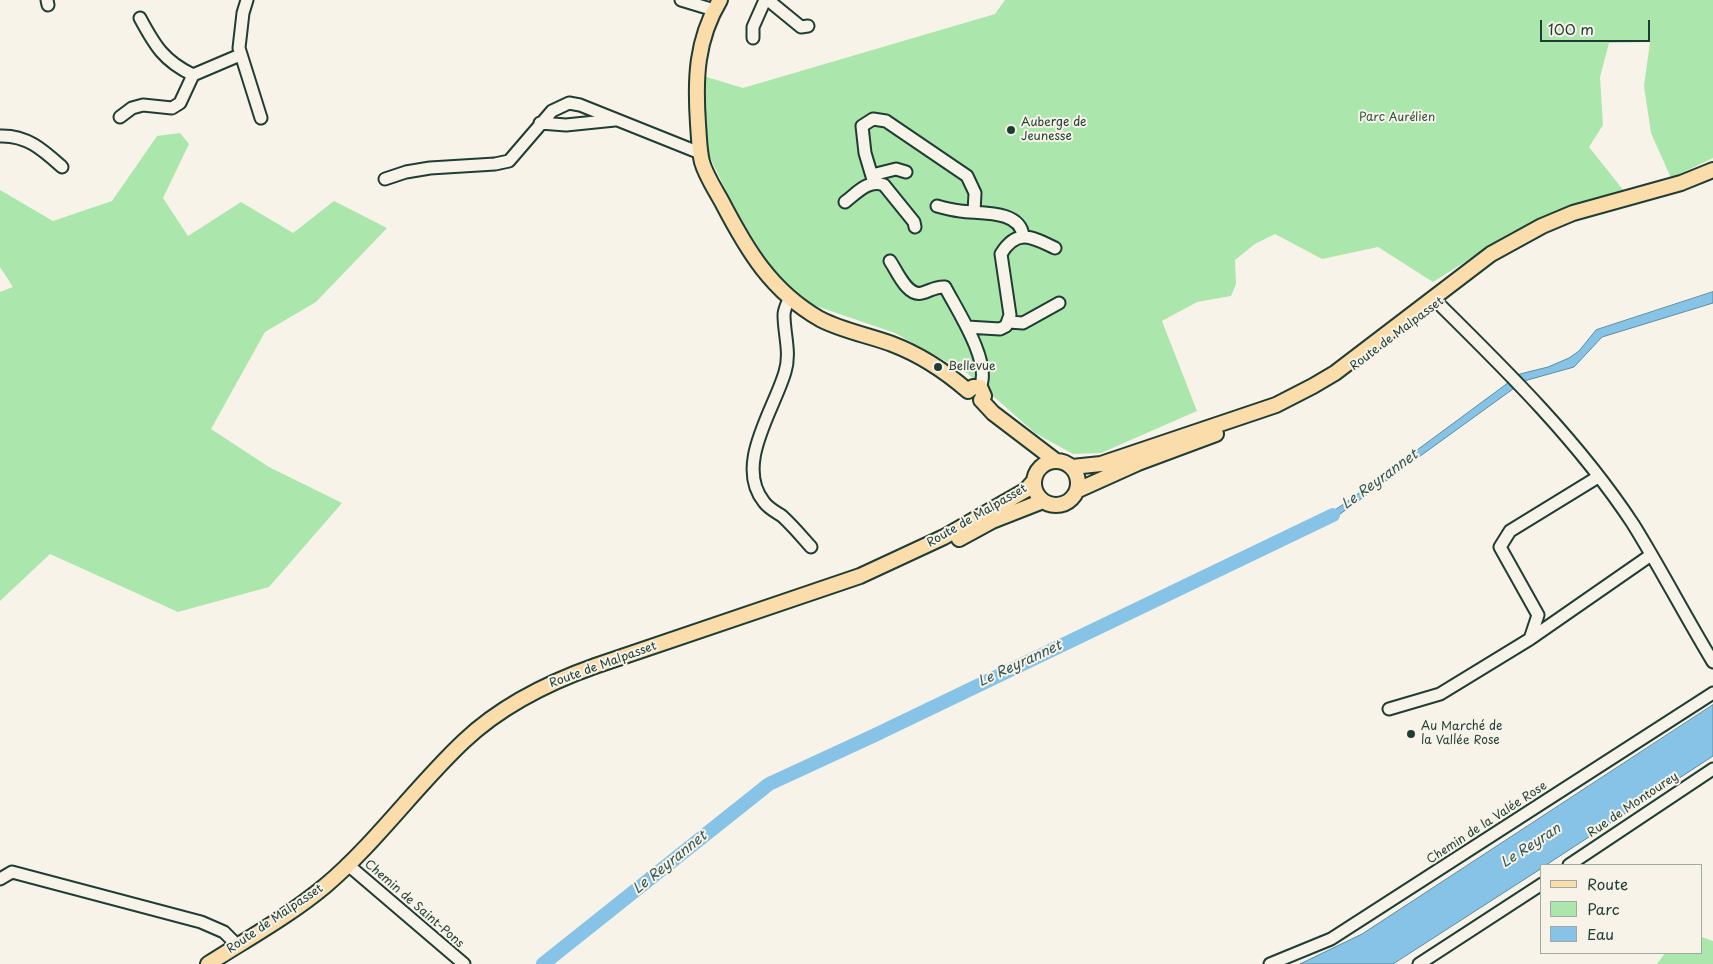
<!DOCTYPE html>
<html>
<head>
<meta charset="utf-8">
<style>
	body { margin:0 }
	#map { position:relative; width:1713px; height:964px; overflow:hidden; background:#f7f3e8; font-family:"Playpen Sans",sans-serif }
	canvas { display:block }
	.legend { position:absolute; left:1540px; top:864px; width:162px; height:90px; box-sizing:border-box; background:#f7f3e8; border:1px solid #a1aaa0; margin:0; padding:6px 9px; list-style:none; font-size:15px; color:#1f3d34 }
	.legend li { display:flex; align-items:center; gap:10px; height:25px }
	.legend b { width:25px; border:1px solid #a1aaa0 }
	.scale { position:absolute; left:1540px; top:20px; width:110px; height:22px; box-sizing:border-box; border:2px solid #1f3d34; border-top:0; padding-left:6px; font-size:15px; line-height:18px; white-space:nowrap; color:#1f3d34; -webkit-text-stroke:4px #f7f3e8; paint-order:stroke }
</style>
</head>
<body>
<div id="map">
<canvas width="1713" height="964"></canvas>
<ul class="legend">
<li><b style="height:6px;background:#fbddab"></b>Route</li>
<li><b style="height:14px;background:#abe7ac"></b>Parc</li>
<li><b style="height:14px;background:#86c3e6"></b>Eau</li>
</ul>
<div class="scale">100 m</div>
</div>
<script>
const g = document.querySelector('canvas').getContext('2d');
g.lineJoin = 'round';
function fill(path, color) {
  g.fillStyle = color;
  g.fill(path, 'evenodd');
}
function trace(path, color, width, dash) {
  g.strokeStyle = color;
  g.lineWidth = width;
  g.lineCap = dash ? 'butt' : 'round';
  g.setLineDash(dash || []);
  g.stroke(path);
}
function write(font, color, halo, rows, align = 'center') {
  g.font = font + ' "Playpen Sans",sans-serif';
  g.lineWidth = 4;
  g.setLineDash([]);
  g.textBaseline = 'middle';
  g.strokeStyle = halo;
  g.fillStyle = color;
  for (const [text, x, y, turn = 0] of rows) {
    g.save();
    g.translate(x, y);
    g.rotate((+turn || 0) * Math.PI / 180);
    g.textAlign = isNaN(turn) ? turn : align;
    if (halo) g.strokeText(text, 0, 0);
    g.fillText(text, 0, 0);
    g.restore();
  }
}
fill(new Path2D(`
	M1005 0H1713V158L1671 178 1651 133 1644 86 1650 42 1609 43 1600 77 1603 125 1589 147 1624 191 1584 201 1512 232 1433 282 1378 247 1322 259 1275 234 1255 244 1235 260 1236 284 1231 296 1197 302 1162 321 1197 411 1101 453 1073 454 1035 433 967 373 895 333 790 297 734 208 708 153 700 75 743 88 995 14Z
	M180 133 189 144 163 198 188 236 241 202 293 233 334 201 387 228 316 302 265 332 211 429 269 467 342 503 269 587 178 612 50 554 0 601V292L13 287 0 267V190L53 221 112 201 157 136Z
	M1702 937 1713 941V964H1657L1665 953H1702Z`), '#abe7ac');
const water = new Path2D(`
	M1713 292V303L1602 337 1574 367 1524 381 1329 522 1319 524 1317 520 1323 518 1348 501 1520 374 1548 367 1569 358 1579 351 1596 330Z
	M1713 705V756L1546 865H1542V868L1393 964H1300L1362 934Z`);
fill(water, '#86c3e6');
trace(water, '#5d8d9f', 1);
trace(new Path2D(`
	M543 964 769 784 873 736 1333 515`), '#86c3e6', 14);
const minor = new Path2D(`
	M47 0 48 5
	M247 0 243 13 239 48 261 118
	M681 0 714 10
	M768 0 801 27 808 26
	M140 18C155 46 164 61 193 75
	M753 38V27L765 0
	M120 117 132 108 143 105 172 108 180 103 193 75 240 55
	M540 123 566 125 615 120
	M0 136C27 135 43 150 62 167
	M872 175 896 169 906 172
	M385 179 406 172 430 168 495 164 509 161 552 111 569 103 580 105 700 153
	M874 183 865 153 862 126 873 119 886 121 967 176 975 193 974 212
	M845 202C857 193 868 179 884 185L914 222 915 227
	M937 206C944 208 952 210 960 211 979 214 1020 209 1023 236
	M890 261C897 271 907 297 922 293 930 291 936 286 945 287 957 310 992 363 980 387
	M790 297C788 302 784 309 784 315 784 334 791 353 785 372 774 410 734 465 764 502 768 508 776 512 782 516 793 526 802 537 811 547
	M1438 303C1508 372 1579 442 1633 524 1661 569 1685 616 1713 662
	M1009 322 1023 323 1059 303
	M967 327 1000 329 1006 326 1010 315 1001 254C1017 228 1032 237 1055 248
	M1530 639 1538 615 1500 547 1510 531 1598 477
	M1389 709 1440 694 1530 639 1651 555
	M347 864 464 964
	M1569 865 1713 769
	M0 879 12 872 201 922 224 932 237 945
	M1270 964 1331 939 1713 693
	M1419 964 1542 884`);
const major = new Path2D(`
	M720 0C696 40 695 79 698 124 699 136 699 150 702 162 706 176 715 189 722 202 747 250 771 291 820 319 843 331 868 335 892 344 921 355 945 371 968 391
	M968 391 973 387H980L984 396 981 400
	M981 400 993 413 1056 461
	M1034 483a22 22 0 1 1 44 0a22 22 0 1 1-44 0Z
	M1072 467 1101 464 1276 405 1313 386 1335 373 1491 254 1542 226 1573 213 1681 183 1713 170
	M1078 490 1138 463 1216 434
	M959 539 992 521 1043 501
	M208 964C247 939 289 916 325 886 375 844 416 786 464 741 501 706 547 683 595 666L860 576 944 537 1026 490 1034 481`);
trace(minor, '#1f3d34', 15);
trace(major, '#1f3d34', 18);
trace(minor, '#f7f3e8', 11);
trace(major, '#fbddab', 14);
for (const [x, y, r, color] of [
	[1011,130,5,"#1f3d34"],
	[938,367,5,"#1f3d34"],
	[1411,734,5,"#1f3d34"]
]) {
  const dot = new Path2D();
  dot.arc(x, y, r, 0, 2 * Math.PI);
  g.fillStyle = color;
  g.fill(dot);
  trace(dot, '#f7f3e8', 2);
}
write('12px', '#345646', '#f7f3e8', [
	["Parc Aurélien",1397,118]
]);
write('12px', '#1f3d34', '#f7f3e8', [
	["Auberge de",1021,123],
	["Jeunesse",1021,137],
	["Bellevue",948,367],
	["Au Marché de",1421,727],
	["la Vallée Rose",1421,741]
], 'left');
write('12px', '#1f3d34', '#f7f3e8', [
	["Route de Malpasset",1397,334,-37],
	["Route de Malpasset",977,516,-30],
	["Route de Malpasset",603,665,-20],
	["Rue de Montourey",1633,805,-34],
	["Chemin de la Valée Rose",1487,823,-33],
	["Chemin de Saint-Pons",414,904,41],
	["Route de Malpasset",275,919,-34]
]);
write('italic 14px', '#345858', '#f7f3e8', [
	["Le Reyrannet",1380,480,-36],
	["Le Reyrannet",1020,664,-25],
	["Le Reyran",1531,846,-33],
	["Le Reyrannet",670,863,-39]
]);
</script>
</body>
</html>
